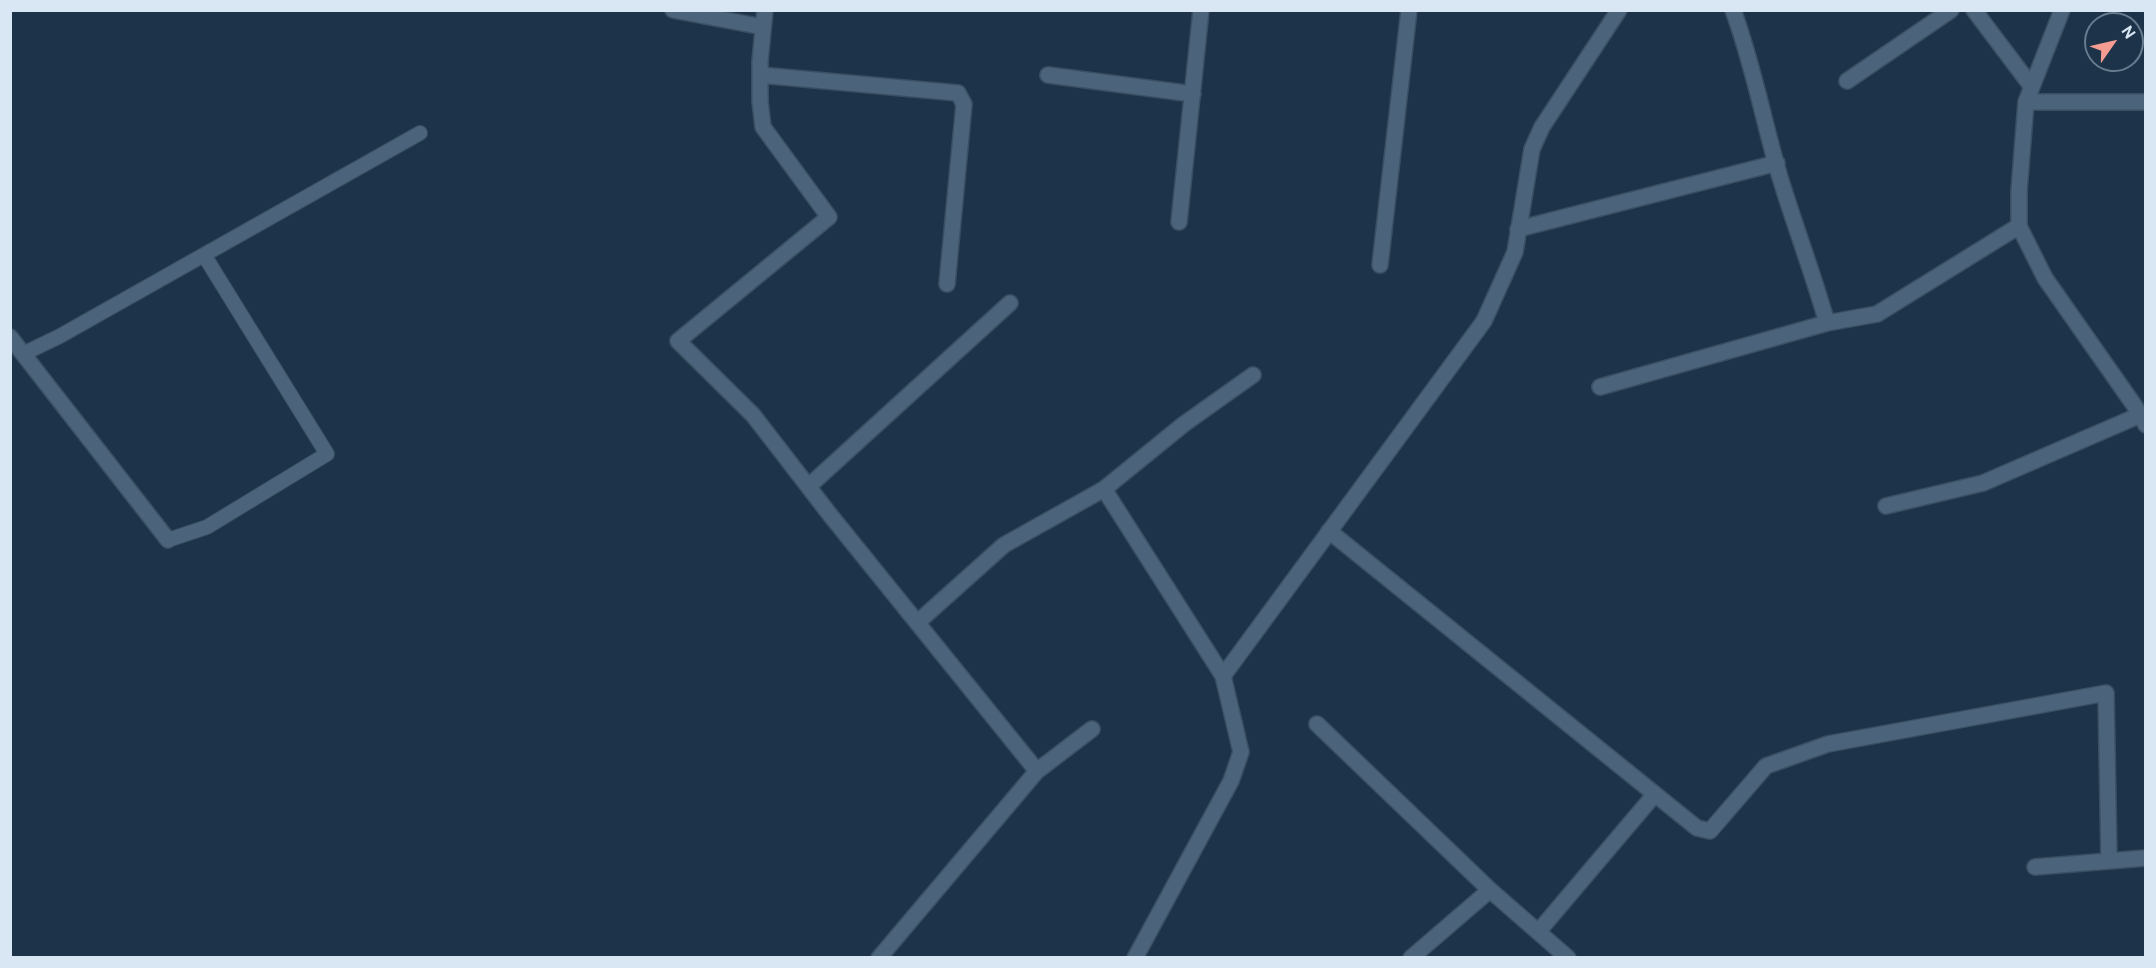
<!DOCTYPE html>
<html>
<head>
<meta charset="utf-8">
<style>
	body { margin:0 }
	#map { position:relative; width:2156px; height:968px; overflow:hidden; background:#1c3349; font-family:Overpass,sans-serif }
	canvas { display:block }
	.frame { position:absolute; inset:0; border:12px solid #d9e7f5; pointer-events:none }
	.north { position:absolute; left:2084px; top:12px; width:60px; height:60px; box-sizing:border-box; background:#1c3349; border:2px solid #687b8e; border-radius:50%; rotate:56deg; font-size:16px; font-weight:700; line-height:24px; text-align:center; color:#d9e7f5 }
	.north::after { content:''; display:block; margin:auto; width:21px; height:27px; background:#f59c92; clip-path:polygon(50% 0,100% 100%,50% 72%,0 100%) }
</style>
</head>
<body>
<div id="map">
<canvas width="2156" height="968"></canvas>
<div class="frame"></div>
<div class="north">N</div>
</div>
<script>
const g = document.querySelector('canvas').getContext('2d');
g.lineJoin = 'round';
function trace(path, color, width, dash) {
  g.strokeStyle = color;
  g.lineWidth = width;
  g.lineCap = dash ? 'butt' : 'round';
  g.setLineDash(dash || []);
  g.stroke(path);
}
const service = new Path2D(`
	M23 354 60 336 420 133
	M168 540 207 527 327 454 204 255`);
const minor = new Path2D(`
	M673 10 763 27
	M765 10 760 61V101L763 127 829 217 678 341 753 415 831 516 1037 771
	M1733 10C1753 64 1763 119 1779 174 1794 224 1813 273 1827 323
	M1974 10 2032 87
	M2062 10 2026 102 2019 191V226L2045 278 2134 405 2146 425
	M760 75 958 93 964 104 947 284
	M1048 75 1193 94
	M1847 81 1951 10
	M2026 102H2146
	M1179 222 1201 10
	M1518 229 1777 163
	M1380 265 1409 10
	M10 337 168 540
	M1600 387 1827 323 1877 314 2019 226
	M809 486 1010 303
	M1104 489 1223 676 1241 752 1231 781 1135 958
	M1886 506 1983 483 2140 415
	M1329 531 1697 828 1710 831 1766 766 1828 744 2106 693 2109 861
	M918 622 1004 545 1104 489 1184 424 1253 375
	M1223 676 1484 321 1515 252 1532 149 1542 127 1619 10
	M1317 724 1490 890 1568 958
	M2035 867 2146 858
	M1538 932 1655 794
	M879 958 1037 771 1092 729
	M1411 958 1490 890`);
trace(service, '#3b4f62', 16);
trace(minor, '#3b4f62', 18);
trace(service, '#4b647c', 14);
trace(minor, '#4b647c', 15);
</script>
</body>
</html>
